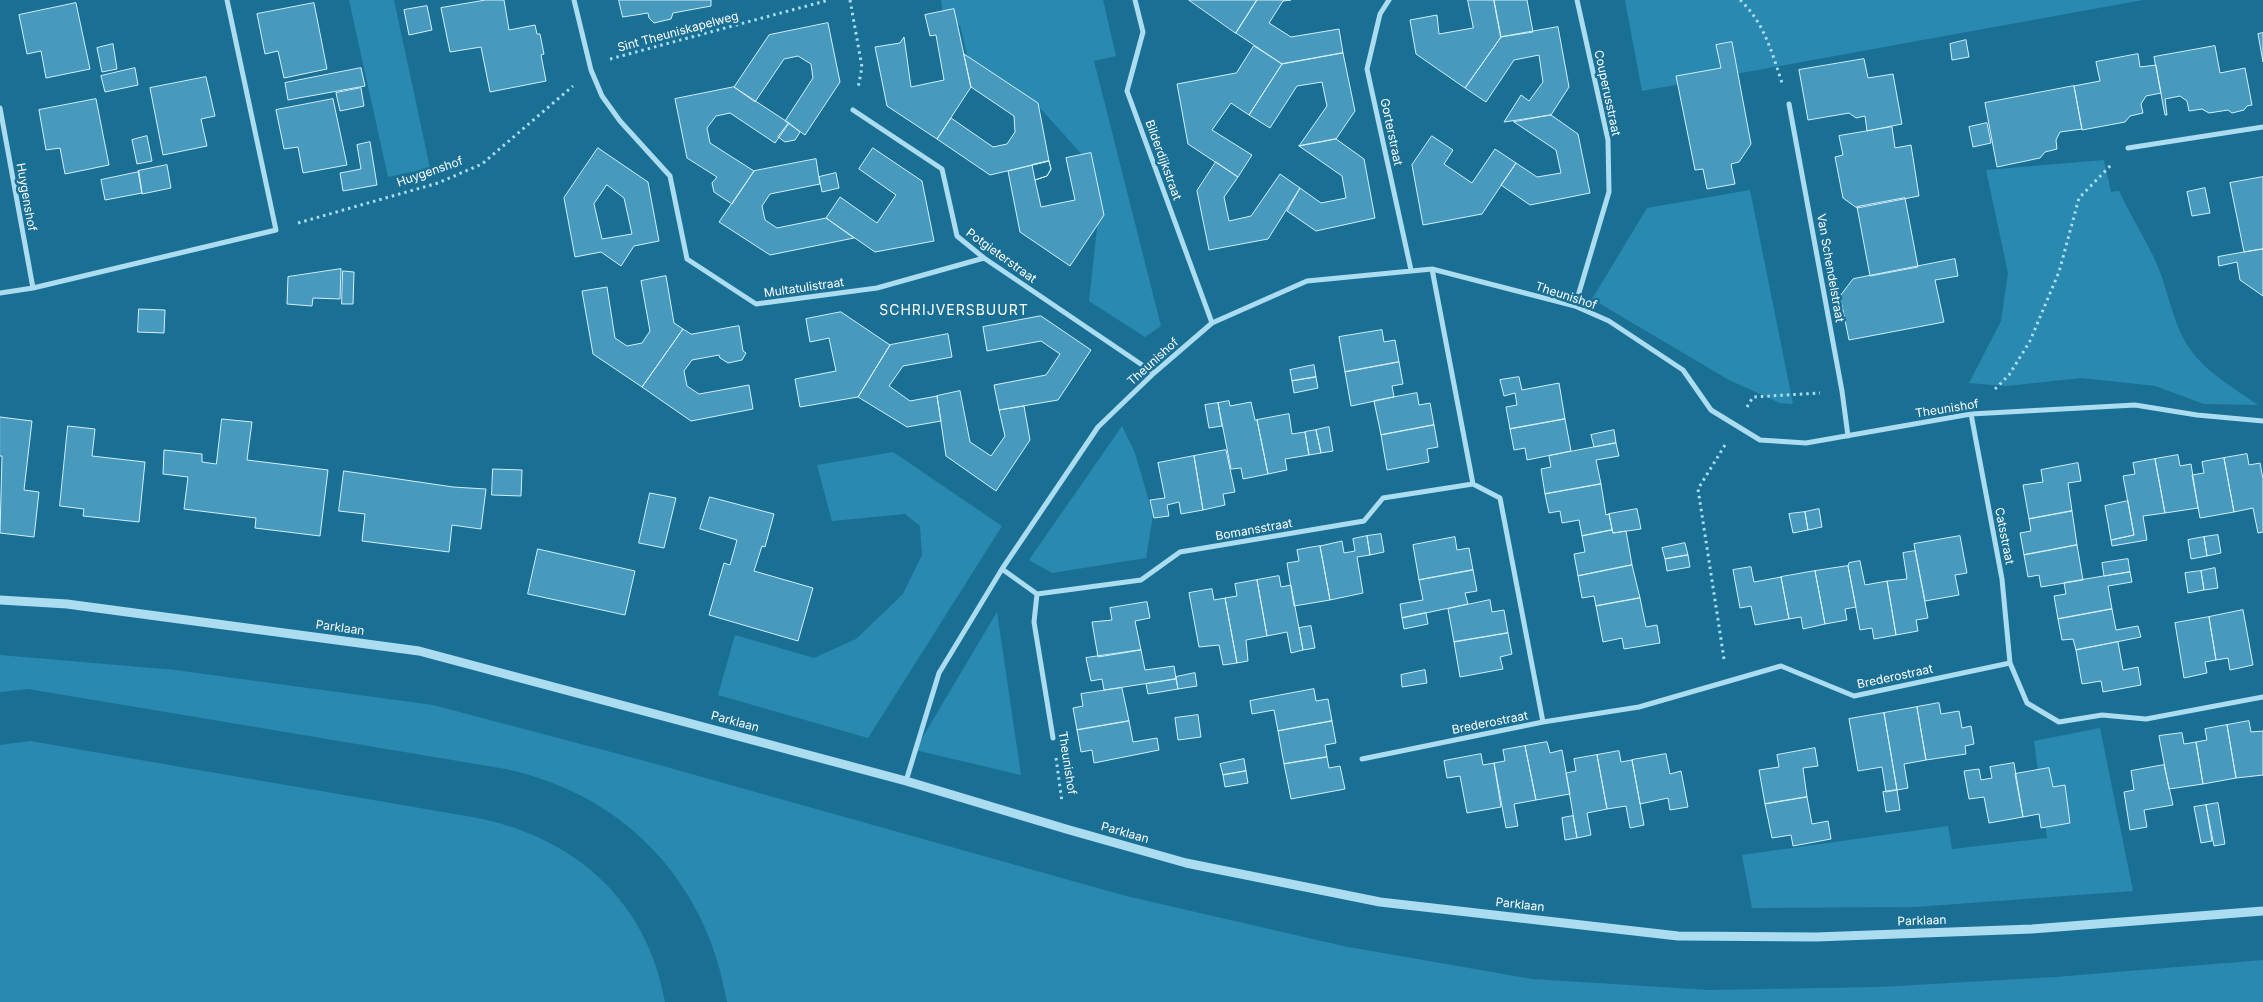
<!DOCTYPE html>
<html>
<head>
<meta charset="utf-8">
<style>
	body { margin:0 }
	canvas { display:block; background:#1a6f95 }
</style>
</head>
<body>
<canvas width="2263" height="1002"></canvas>
<script>
const g = document.querySelector('canvas').getContext('2d');
g.lineJoin = 'round';
function fill(path, color) {
  g.fillStyle = color;
  g.fill(path, 'evenodd');
}
function trace(path, color, width, dash) {
  g.strokeStyle = color;
  g.lineWidth = width;
  g.lineCap = dash ? 'butt' : 'round';
  g.setLineDash(dash || []);
  g.stroke(path);
}
function write(font, color, halo, rows, align = 'center') {
  g.font = font + ' Inter,sans-serif';
  g.lineWidth = 5;
  g.setLineDash([]);
  g.textBaseline = 'middle';
  g.strokeStyle = halo;
  g.fillStyle = color;
  for (const [text, x, y, turn = 0] of rows) {
    g.save();
    g.translate(x, y);
    g.rotate((+turn || 0) * Math.PI / 180);
    g.textAlign = isNaN(turn) ? turn : align;
    if (halo) g.strokeText(text, 0, 0);
    g.fillText(text, 0, 0);
    g.restore();
  }
}
fill(new Path2D(`
	M349 0H394L430 168 388 177Z
	M941 0H1103L1116 56 1094 61 1161 326 1145 337 1089 301 1099 210 1086 159 1040 108 968 59 960 25 945 30Z
	M1625 0H2143L1642 91Z
	M2104 160 2111 192 2119 191C2131 217 2147 241 2158 267 2169 293 2173 325 2190 349 2207 373 2235 389 2258 405L2204 404 2155 386 2082 378 2006 386 1969 383 2001 321 2008 273 1986 170Z
	M1750 190 1793 404 1780 403 1729 380 1592 299 1647 208Z
	M1122 426 1135 453 1153 515 1146 558 1052 573 1029 560Z
	M893 452 1002 526 868 738 718 695 735 635 814 658 856 639 903 594 922 555 920 526 905 514 832 521 817 465Z
	M997 612 1021 775 915 750Z
	M0 655 175 670 433 705 645 761 1126 896 1343 946 1532 979 1709 990 1879 987 2056 977 2263 960V1002H727C707 880 621 791 500 768L28 689 0 692Z
	M2100 728 2133 891 1915 907 1752 908 1742 855 1948 826 1952 849 2047 838 2034 741Z
	M30 741 472 817C572 835 647 899 665 1002H0V745Z`), '#2989b1');
const building = new Path2D(`
	M486 0H504L509 30 535 25 537 34H540L544 54 541 55 546 81 490 92 481 47 450 52 441 8Z
	M619 0H711V6L673 13 671 19 654 23 649 18 648 13 623 17Z
	M1189 0H1257L1236 33Z
	M1257 0H1291L1283 1 1269 23 1291 37 1339 29 1343 53 1282 64 1236 33Z
	M1468 0H1494L1501 37 1465 88 1416 54 1410 20 1437 15 1439 34 1473 28Z
	M1494 0H1527L1533 32 1501 37Z
	M76 3 90 69 46 78 41 51 27 54 19 15Z
	M314 3 327 69 284 78 278 51 265 54 257 14Z
	M427 6 432 30 409 35 404 10Z
	M954 9 971 87 937 139 887 106 875 47 900 43 904 37 911 87 944 80 936 35 930 36 925 15Z
	M828 23 840 82 805 135 785 121 813 78 811 64 798 56 784 59 755 102 734 87 769 35Z
	M1558 27 1569 87 1551 115 1504 122 1521 95 1529 101 1543 82 1539 55 1514 60 1486 102 1465 88 1501 37Z
	M2263 33V62L2258 34Z
	M1966 40 1969 57 1952 60 1950 44Z
	M1732 42 1751 144 1739 162 1731 164 1735 184 1707 189 1703 169 1695 170 1676 76 1721 68 1716 45Z
	M113 44 117 69 102 72 97 48Z
	M1254 46 1282 64 1249 115 1231 103 1212 130 1252 155 1238 177 1188 144 1177 84 1236 73Z
	M2215 46 2220 73 2245 68 2252 105 2247 106 2244 110 2232 113 2228 110 2209 113 2202 109 2189 111 2187 101 2180 96 2165 99 2167 115H2165L2154 57Z
	M1343 53 1355 111 1336 139 1299 146 1327 106 1322 82 1297 86 1270 128 1249 115 1282 64Z
	M964 54 1038 103 1049 161 990 175 937 139 951 118 993 147 1007 144 1015 132 1014 116 971 87Z
	M2138 54 2140 67 2156 65 2161 93 2146 96 2141 104 2143 113 2130 116 2125 122 2082 130 2074 86 2100 81 2096 62Z
	M1864 59 1868 78 1893 74 1902 124 1867 131 1865 116 1856 118 1849 113 1808 120 1799 70Z
	M135 68 138 85 105 92 101 76Z
	M361 68 365 86 288 100 285 83Z
	M206 77 215 116 201 119 207 146 163 155 150 88Z
	M2074 86 2082 129 2060 132 2056 140 2057 149 2045 152 2040 158 1997 167 1985 103Z
	M734 87 789 123 775 143 730 113 716 116 707 128 710 143 754 171 732 204 714 192 712 183 717 177 687 158 675 99Z
	M361 88 364 106 340 111 336 93Z
	M96 99 109 165 65 174 60 148 46 150 39 110Z
	M333 99 347 165 303 173 298 147 284 149 276 110Z
	M1551 115 1578 134 1590 193 1530 205 1501 185 1516 163 1537 177 1561 173 1556 150 1514 122Z
	M789 123 800 132 795 140 785 142 778 137Z
	M1987 123 1991 143 1973 147 1969 127Z
	M1892 127 1895 148 1911 145 1919 196 1857 208 1843 198 1835 157 1843 155 1839 136Z
	M147 136 152 161 137 164 132 140Z
	M1432 136 1453 150 1444 164 1472 183 1495 149 1516 163 1482 214 1423 225 1412 165Z
	M1336 139 1364 159 1375 218 1316 231 1287 211 1300 188 1321 203 1346 198 1342 176 1299 146Z
	M370 142 377 185 343 191 340 173 361 169 357 145Z
	M598 148 648 182 659 241 634 246 621 266 601 252 575 257 564 198ZM607 185 624 198 632 234 602 239 594 204Z
	M873 148 922 181 934 241 875 252 826 218 840 197 877 223 896 195 859 169Z
	M1091 153 1104 215 1070 266 1020 232 1008 171 1049 161 1051 169 1047 176 1035 180 1041 207 1075 200 1066 158Z
	M816 159 820 184 770 194 762 206 765 220 777 228 826 218 854 238 770 255 719 222 754 171Z
	M1049 161 1051 169 1047 176 1035 180 1032 165Z
	M1216 162 1238 177 1224 197 1229 221 1251 216 1280 174 1300 188 1268 239 1209 250 1197 191Z
	M167 165 171 188 142 194 138 171Z
	M139 172 142 193 105 200 101 180Z
	M836 173 839 188 822 192 819 177Z
	M2263 177V249L2244 252 2230 183Z
	M2205 188 2210 213 2192 216 2187 192Z
	M1905 198 1918 267 1870 276 1857 207Z
	M2263 249V296L2240 280 2237 262 2219 266 2218 257Z
	M1955 259 1958 276 1935 280 1944 322 1849 340 1840 296 1853 279Z
	M341 269 340 299 313 298 312 306 287 304 288 277Z
	M343 271 354 272 353 304H342Z
	M666 276 674 323 683 329 642 387 593 354 582 291 607 287 615 338 627 346 642 343 650 331 641 281Z
	M139 309 165 310 164 333 138 332Z
	M841 312 890 345 858 397 800 407 795 379 836 371 829 338 810 342 806 319Z
	M1041 316 1091 350 1058 400 999 410 994 385 1046 375 1060 354 1041 341 987 351 983 327Z
	M739 326 743 351 746 353 742 360 728 363 720 358 719 355 692 360 684 371 687 386 699 394 749 385 753 409 691 421 642 387 683 329 691 334Z
	M1382 330 1384 342 1395 340 1399 362 1345 372 1339 337Z
	M948 334 952 357 903 366 889 386 910 401 937 396 941 421 907 427 858 397 890 345Z
	M1399 362 1403 384 1392 386 1394 397 1351 406 1345 372Z
	M1314 365 1316 377 1292 381 1290 370Z
	M1316 377 1318 388 1294 393 1292 381Z
	M1519 377 1522 390 1559 383 1565 419 1510 429 1506 407 1517 405 1515 393 1504 396 1500 380Z
	M960 391 970 442 991 456 1005 436 999 410 1024 406 1030 440 996 491 946 456 937 396Z
	M1417 393 1419 405 1430 403 1434 425 1381 435 1374 401Z
	M1229 401 1230 406 1251 402 1255 420H1257L1268 474 1243 479 1241 468 1231 469 1218 403Z
	M1218 403 1222 426 1209 428 1205 405Z
	M1289 414 1292 434 1305 432 1309 455 1285 459 1287 470 1268 474 1257 420Z
	M0 417 32 421 24 490 39 492 34 537 0 533 2 456H0Z
	M222 419 252 422 247 460 328 470 320 536 255 528 256 518 184 509 188 477 163 474 164 450 202 454V462L216 464Z
	M1565 419 1571 451 1527 460 1525 448 1514 450 1510 429Z
	M1434 425 1438 447 1427 449 1429 462 1387 470 1381 435Z
	M68 426 95 429 92 456 145 462 139 522 83 516 84 509 60 506Z
	M1329 427 1333 451 1321 453 1316 430Z
	M1316 430 1321 453 1309 455 1305 432Z
	M1614 430 1616 443 1594 447 1591 435Z
	M1616 443 1619 456 1596 460 1601 484 1545 494 1541 469 1551 467 1549 456Z
	M1226 450 1235 492 1223 494 1225 505 1203 510 1194 456Z
	M2247 454 2249 465 2260 463 2263 479V532L2258 533 2253 508 2234 512 2224 458Z
	M2178 455 2180 466 2191 464 2198 508 2165 513 2155 459Z
	M1194 456 1203 510 1181 514 1179 502 1167 505 1169 516 1154 518 1150 500 1165 498 1158 463Z
	M2224 458 2234 512 2200 518 2192 475 2204 473 2202 462Z
	M2155 459 2165 513 2143 516 2147 540 2112 546 2111 540 2134 535 2123 476 2135 474 2133 463Z
	M2078 463 2081 481 2068 483 2072 511 2029 519 2023 485 2043 482 2041 470Z
	M493 469 522 470 521 496 492 495Z
	M344 471 453 487 486 489 481 529 452 525 449 552 362 541 365 514 339 511Z
	M1601 484 1606 515 1609 514 1612 530 1582 536 1579 520 1562 523 1560 511 1549 513 1545 494Z
	M650 493 676 498 664 548 639 543Z
	M710 497 774 514 765 547 762 546 754 571 813 588 798 641 709 615 724 563 730 565 737 540 700 529Z
	M2128 501 2134 535 2111 540 2105 506Z
	M1637 509 1641 529 1613 533 1609 514Z
	M1819 509 1822 527 1808 530 1805 512Z
	M2072 511 2077 545 2024 555 2020 533 2031 531 2029 519Z
	M1805 512 1808 530 1793 533 1789 514Z
	M1612 530 1613 533 1626 531 1632 565 1578 576 1574 554 1585 552 1582 536Z
	M1381 534 1384 552 1370 555 1367 536Z
	M2218 535 2221 553 2207 556 2204 537Z
	M1367 536 1370 555 1357 557 1363 593 1330 600 1320 546 1342 541 1344 553 1355 551 1353 539Z
	M1960 536 1967 573 1955 575 1959 595 1925 601 1914 544Z
	M1455 537 1457 550 1469 548 1473 570 1419 580 1413 545Z
	M2204 537 2207 556 2191 559 2188 540Z
	M1685 543 1688 555 1665 559 1662 548Z
	M2077 545 2083 580 2041 587 2039 575 2028 577 2024 555Z
	M1320 546 1330 600 1294 606 1287 563 1299 561 1297 550Z
	M538 549 635 571 625 615 528 594Z
	M1915 551 1928 618 1916 620 1918 631 1896 635 1887 581 1907 579 1903 553Z
	M1688 555 1690 567 1667 571 1665 559Z
	M2128 559 2130 572 2104 576 2102 563Z
	M1860 561 1865 585 1887 581 1896 635 1874 639 1872 628 1860 630 1848 566 1849 563Z
	M1632 565 1640 598 1596 606 1594 596 1582 598 1578 576Z
	M1848 566 1856 607 1845 609 1847 620 1825 624 1815 571Z
	M1751 567 1754 582 1781 577 1789 619 1755 625 1751 606 1740 608 1733 570Z
	M2215 568 2218 588 2204 590 2201 571Z
	M1473 570 1477 591 1465 593 1468 604 1402 618 1400 604 1423 600 1419 580Z
	M1815 571 1825 624 1803 629 1801 617 1789 619 1781 577Z
	M2201 571 2204 590 2188 593 2185 573Z
	M2130 572 2132 582 2108 586 2112 609 2058 619 2054 596 2066 594 2064 583Z
	M1279 576 1281 587 1291 585 1303 650 1291 653 1287 632 1267 636 1257 580Z
	M1257 580 1267 636 1246 640 1248 661 1237 663 1225 598 1237 596 1235 584Z
	M1212 589 1214 600 1225 598 1237 663 1223 665 1219 645 1199 647 1189 593Z
	M1640 598 1646 627 1657 625 1660 643 1624 649 1622 638 1603 642 1596 606Z
	M1490 600 1492 612 1504 610 1508 633 1454 642 1448 609Z
	M1147 602 1150 618 1135 621 1141 650 1098 657 1092 622 1112 620 1110 608Z
	M2112 609 2116 630 2138 626 2141 637 2076 650 2073 639 2062 640 2058 619Z
	M2243 610 2253 665 2230 670 2228 658 2216 660 2209 617Z
	M1426 613 1428 624 1404 629 1402 618Z
	M2209 617 2216 660 2205 662 2207 673 2184 678 2175 623Z
	M1311 626 1315 648 1303 650 1299 628Z
	M1508 633 1512 654 1500 657 1503 669 1460 677 1454 642Z
	M2118 642 2123 670 2138 667 2141 685 2103 692 2101 681 2082 684 2076 650Z
	M1141 650 1145 670 1174 666 1176 679 1104 690 1102 679 1091 681 1086 658Z
	M1425 670 1427 683 1402 687 1401 675Z
	M1195 673 1197 686 1178 689 1176 677Z
	M1176 679 1178 689 1148 694 1146 684Z
	M1122 688 1129 721 1077 730 1073 708 1083 706 1081 694Z
	M1314 689 1316 701 1328 699 1332 721 1278 731 1274 710 1252 714 1250 701Z
	M1939 703 1941 714 1959 711 1962 728 1971 726 1974 744 1965 746 1966 754 1926 760 1917 707Z
	M1917 707 1926 760 1904 764 1908 788 1897 790 1884 713Z
	M1884 713 1897 790 1886 792 1882 767 1858 771 1849 719Z
	M1198 715 1201 737 1178 740 1175 718Z
	M1129 721 1133 742 1157 738 1159 750 1094 763 1092 750 1081 752 1077 730Z
	M1332 721 1336 743 1325 745 1327 757 1284 764 1278 731Z
	M2249 721 2251 732 2263 731V775L2236 778 2227 725Z
	M2227 725 2236 778 2203 784 2196 742 2207 740 2205 729Z
	M2182 733 2184 744 2196 742 2203 784 2169 789 2159 736Z
	M1547 742 1550 753 1562 750 1570 794 1536 800 1525 746Z
	M1525 746 1536 800 1514 804 1518 826 1506 828 1494 763 1505 761 1503 750Z
	M1815 748 1818 766 1803 768 1807 797 1765 804 1759 770 1779 767 1777 755Z
	M1619 751 1621 762 1632 760 1644 825 1630 828 1626 806 1607 809 1597 755Z
	M1481 754 1483 765 1494 763 1501 807 1467 813 1460 776 1447 778 1444 761Z
	M1666 754 1670 774 1681 771 1688 807 1670 810 1668 798 1640 804 1632 760Z
	M1597 755 1607 809 1587 813 1591 835 1577 838 1566 773 1576 771 1574 759Z
	M1327 757 1329 768 1340 766 1345 789 1291 799 1284 764Z
	M1244 759 1246 771 1223 775 1220 764Z
	M2014 763 2023 817 1989 823 1984 797 1969 799 1964 771 1979 769 1981 780 1992 778 1990 767Z
	M2164 765 2173 805 2144 810 2147 827 2130 830 2124 792 2134 790 2131 771Z
	M2049 768 2053 787 2065 785 2070 823 2041 828 2039 814 2023 817 2015 774Z
	M1246 771 1248 783 1225 787 1223 775Z
	M1897 790 1900 810 1886 812 1883 792Z
	M1807 797 1812 824 1828 821 1831 839 1793 846 1791 835 1772 838 1765 804Z
	M2218 803 2225 844 2214 846 2206 805Z
	M2206 805 2212 841 2201 843 2194 807Z
	M1573 816 1577 838 1565 840 1562 818Z`);
fill(building, '#479abe');
trace(building, '#d2effb', 1);
trace(new Path2D(`
	M850 0 862 67 858 88
	M1740 0C1764 22 1772 53 1782 83
	M610 59 829 0
	M298 223 438 183 482 164 573 86
	M1995 389 2009 375 2030 341 2059 272 2079 198 2112 164
	M1747 407 1753 397 1820 393
	M1724 659 1698 489 1725 445
	M1056 758 1062 802`), '#abdcf0', 3, [2.5, 4]);
trace(new Path2D(`
	M574 0 591 70 602 96 620 121 670 176 687 259 756 304 877 288 984 258
	M1135 0 1143 32 1127 91 1212 323
	M1389 0 1380 14 1367 69 1411 270
	M1789 104 1842 391 1848 436
	M0 108 33 288
	M853 110 942 169 957 236 984 258 1154 373
	M2128 148 2263 127
	M1432 269 1473 484 1500 498 1543 722
	M0 293 33 288 276 230 227 0
	M1575 306 1609 192 1608 140 1577 0
	M1971 414 2002 579 2010 663
	M1002 569 1037 594 1034 622 1053 738
	M1037 594 1141 580 1180 552 1364 521 1383 498 1473 484
	M1362 759 1543 722 1639 707 1781 666 1854 696 2010 663 2027 703 2059 722 2102 715 2146 719 2263 697
	M906 781 939 673 1002 569 1098 427 1154 373 1212 323 1307 281 1432 269 1575 306 1609 321 1683 370 1711 410 1760 440 1806 443 1971 414 2135 405 2197 415 2263 421`), '#abdcf0', 5);
trace(new Path2D(`
	M0 600 67 604 419 651 906 781 1066 829 1186 863 1380 902 1678 936 1816 937 2032 929 2263 911`), '#abdcf0', 9);
write('12px', '#fff', '#1a6f95', [
	["Sint Theuniskapelweg",678,32,-15],
	["Couperusstraat",1607,93,78],
	["Gorterstraat",1391,132,78],
	["Bilderdijkstraat",1163,160,70],
	["Huygenshof",430,172,-19],
	["Huygenshof",26,197,80],
	["Potgieterstraat",1001,256,36],
	["Van Schendelstraat",1830,268,80],
	["Multatulistraat",804,288,-8],
	["Theunishof",1566,296,18],
	["Theunishof",1153,362,-42],
	["Theunishof",1947,409,-9],
	["Bomansstraat",1254,530,-10],
	["Catsstraat",2004,536,79],
	["Parklaan",340,628,8],
	["Brederostraat",1895,677,-12],
	["Parklaan",735,722,15],
	["Brederostraat",1490,723,-11],
	["Theunishof",1067,763,81],
	["Parklaan",1125,833,16],
	["Parklaan",1520,905,6],
	["Parklaan",1922,921,-2]
]);
g.letterSpacing = '1px';
write('14px', '#fff', '#1a6f95', [
	["SCHRIJVERSBUURT",954,311]
]);
g.letterSpacing = '0px';
</script>
</body>
</html>
